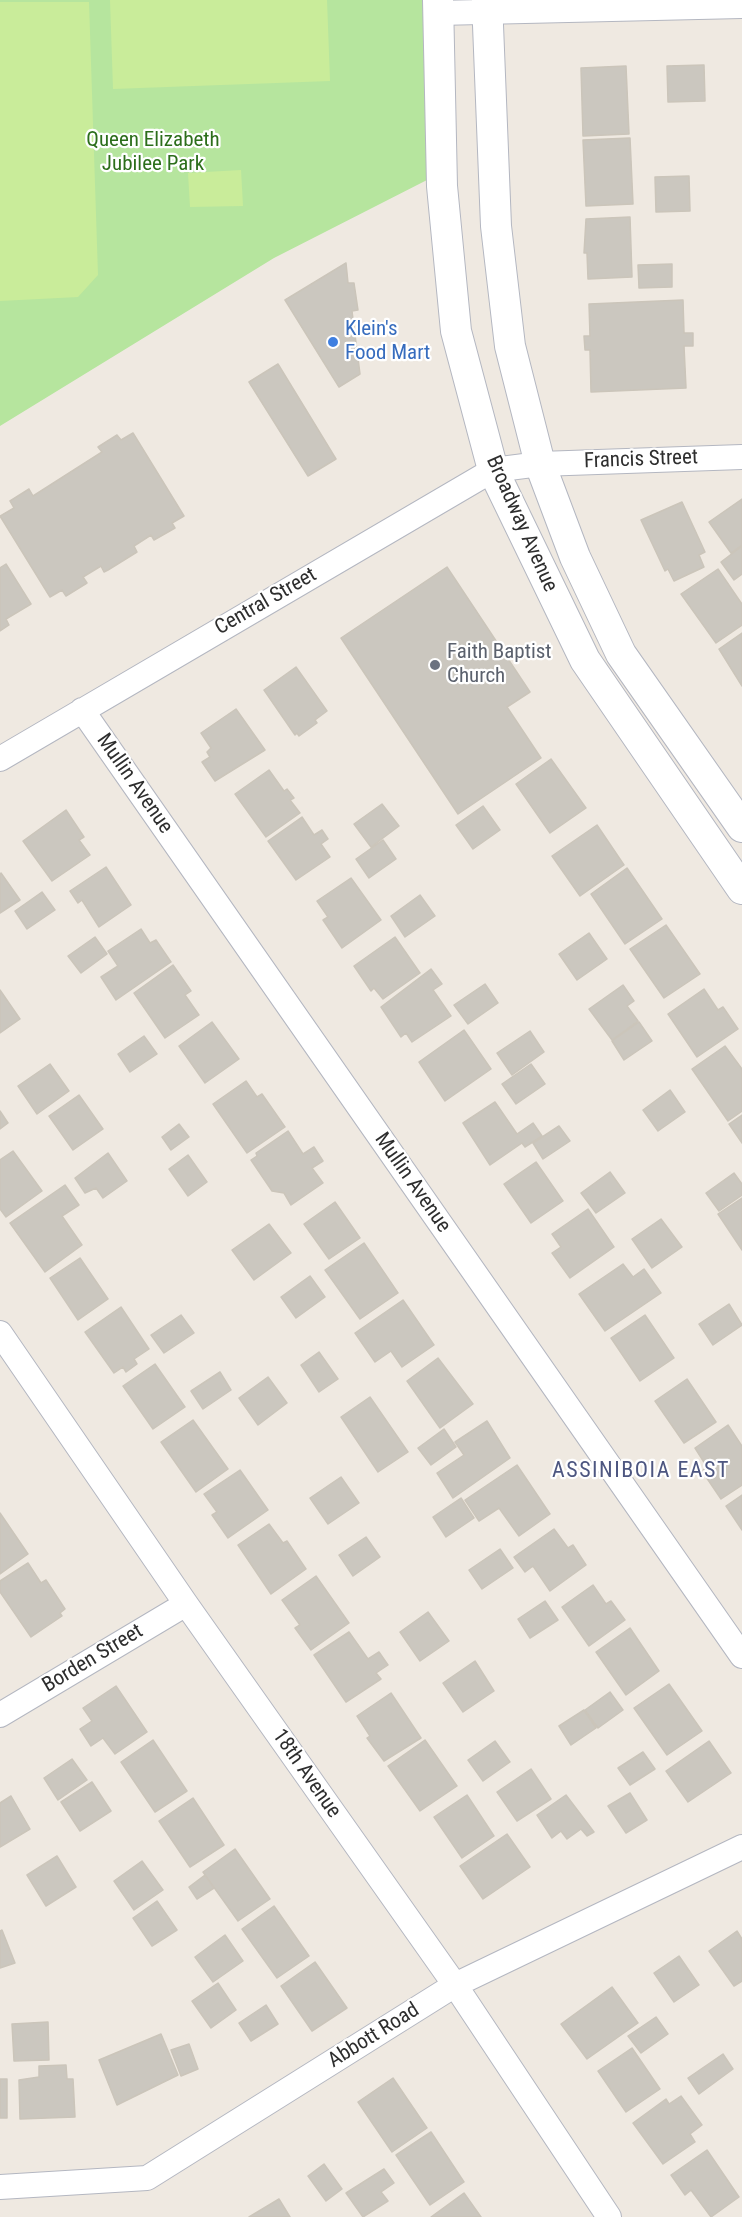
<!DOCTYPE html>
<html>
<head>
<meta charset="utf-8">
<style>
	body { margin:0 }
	canvas { display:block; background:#efe9e1 }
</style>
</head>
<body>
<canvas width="742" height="2217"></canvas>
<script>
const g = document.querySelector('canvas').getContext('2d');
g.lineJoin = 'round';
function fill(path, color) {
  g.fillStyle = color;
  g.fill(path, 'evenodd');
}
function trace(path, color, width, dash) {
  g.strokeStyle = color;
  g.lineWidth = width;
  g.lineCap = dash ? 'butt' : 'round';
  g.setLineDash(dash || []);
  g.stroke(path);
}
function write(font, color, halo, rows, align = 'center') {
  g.font = font + ' "Roboto Condensed",sans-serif';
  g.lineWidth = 4.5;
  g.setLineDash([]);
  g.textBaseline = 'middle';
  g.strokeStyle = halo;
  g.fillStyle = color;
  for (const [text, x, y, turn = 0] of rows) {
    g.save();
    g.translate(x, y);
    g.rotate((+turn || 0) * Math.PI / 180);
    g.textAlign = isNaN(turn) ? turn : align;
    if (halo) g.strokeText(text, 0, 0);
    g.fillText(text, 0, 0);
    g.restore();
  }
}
fill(new Path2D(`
	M0 0H423L427 180 274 258 0 426Z`), '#b6e59e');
fill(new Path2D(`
	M110 0H327L330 81 113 89Z
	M0 2H89L98 275 78 297 0 301Z
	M241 170 243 206 190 207 188 173Z`), '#c9ec9a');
const building = new Path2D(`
	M704 65 705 101 668 102 667 66Z
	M626 66 629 134 583 136 581 68Z
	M630 138 633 204 586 206 583 140Z
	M689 176 690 211 656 212 655 177Z
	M630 217 632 277 588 279 587 253H584L586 219Z
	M346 263 348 283H354L358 310 352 311 360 374 339 387 285 300Z
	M672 264V287L639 288 638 265Z
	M683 300 684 333H693V346H684L686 388 591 392 590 350H585L584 336H590L589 304Z
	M278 364 336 459 308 476 249 382Z
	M133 433 184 516 172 523 175 528 154 540 151 535 134 546 137 552 108 570 104 572 101 566 83 577 87 583 66 596 62 590 50 597 0 516 14 508 10 501 29 489 33 496 102 452 98 447 117 435 121 440Z
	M742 499V545L731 553 709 522Z
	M682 502 705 552 699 555 704 567 674 581 668 569 665 571 641 520Z
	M742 546V574L734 580 721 562Z
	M6 564 31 604 6 619 9 625 0 631V568Z
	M447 567 530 692 507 707 541 758 458 814 341 638Z
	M718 569 742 604V625L716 643 681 594Z
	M742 633V686L719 649Z
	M296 667 327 711 315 720 317 723 299 736 297 733 295 735 264 690Z
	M236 709 265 750 215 781 202 762 210 757 207 752 211 748 201 733Z
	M551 759 586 808 550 833 516 784Z
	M269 770 284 791 287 789 294 798 290 800 300 813 266 837 235 794Z
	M382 804 399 826 371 847 354 824Z
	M483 806 500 830 473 849 456 825Z
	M66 810 84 837 79 840 90 855 52 881 23 841Z
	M302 817 314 835 322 830 328 839 321 844 330 857 296 880 268 841Z
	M597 825 624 865 580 896 552 856Z
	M383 840 396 859 369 878 356 859Z
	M106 867 131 905 99 927 82 900 78 903 70 891Z
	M627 868 662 919 625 944 591 894Z
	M1 873 20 900 0 913V874Z
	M351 878 381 920 342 948 323 920 328 917 317 901Z
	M42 892 55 910 27 929 15 911Z
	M420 895 435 916 405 937 391 916Z
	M666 925 700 974 664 998 630 949Z
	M141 929 150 943 156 940 171 962 116 1000 101 977 118 966 108 951Z
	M589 933 607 959 577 980 559 954Z
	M95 937 107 954 81 973 68 956Z
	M395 937 420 973 383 999 374 988 371 991 354 966Z
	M173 965 191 991 185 995 199 1015 165 1038 134 993Z
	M431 969 442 984 433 990 451 1016 412 1042 406 1033 401 1037 381 1007Z
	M485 984 498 1003 468 1024 454 1005Z
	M623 985 634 1001 627 1006 638 1021 612 1040 589 1009Z
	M704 989 718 1010 723 1007 738 1029 697 1057 668 1014Z
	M0 990 20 1019 0 1033Z
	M212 1022 239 1059 205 1083 179 1046Z
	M639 1022 652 1041 624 1060 612 1041Z
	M464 1030 491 1069 445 1101 419 1062Z
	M530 1031 544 1052 512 1075 497 1053Z
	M144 1036 157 1054 130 1072 118 1054Z
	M725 1046 742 1069V1111L728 1121 692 1069Z
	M50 1064 69 1091 37 1114 18 1086Z
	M531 1064 545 1084 516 1104 502 1084Z
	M246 1081 257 1097 262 1094 285 1127 247 1153 213 1104Z
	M670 1090 685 1112 658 1131 643 1110Z
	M79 1095 103 1129 73 1150 49 1116Z
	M495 1102 517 1134 533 1123 542 1136 525 1147 522 1143 490 1165 463 1123Z
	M0 1111 8 1123 0 1129Z
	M742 1115V1143L729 1124Z
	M179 1124 189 1137 171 1150 162 1137Z
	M559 1126 570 1141 543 1159 533 1143Z
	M288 1131 303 1154 314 1147 323 1161 312 1168 323 1183 291 1205 284 1193 272 1191 251 1160 257 1156 256 1153Z
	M13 1151 42 1191 6 1217 0 1209V1160Z
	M108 1153 127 1181 103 1198 96 1188 85 1193 75 1178Z
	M188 1155 207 1182 188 1196 169 1169Z
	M536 1162 563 1201 531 1223 504 1184Z
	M610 1172 625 1193 596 1213 581 1193Z
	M734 1173 742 1184V1195L719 1211 706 1193Z
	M65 1185 79 1205 62 1216 82 1245 45 1272 10 1223Z
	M742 1198V1250L718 1214Z
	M335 1202 360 1238 329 1259 304 1224Z
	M588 1209 614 1247 570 1278 552 1253 561 1247 552 1234Z
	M661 1219 682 1247 652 1268 632 1239Z
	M269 1224 291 1253 254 1280 232 1250Z
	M364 1243 398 1293 360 1319 325 1270Z
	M80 1258 108 1299 78 1320 50 1278Z
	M623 1264 633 1277 644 1269 661 1293 605 1331 579 1294Z
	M310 1276 325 1297 296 1318 281 1297Z
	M403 1300 434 1345 402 1367 391 1351 375 1362 355 1333Z
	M729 1304 742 1325 713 1345 699 1324Z
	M121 1307 149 1349 134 1359 137 1364 126 1372 123 1367 114 1373 85 1332Z
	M181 1315 194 1333 164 1353 151 1335Z
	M645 1315 674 1358 640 1381 611 1338Z
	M319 1352 338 1379 319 1392 301 1365Z
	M438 1358 473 1404 440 1428 407 1381Z
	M155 1364 185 1407 153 1429 123 1386Z
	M220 1372 231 1390 203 1409 191 1391Z
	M268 1377 287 1403 258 1425 239 1398Z
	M687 1379 716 1422 684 1443 655 1401Z
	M370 1397 408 1452 378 1472 341 1417Z
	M193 1420 228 1469 196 1492 161 1442Z
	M487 1421 510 1458 453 1498 437 1473 464 1455 455 1442Z
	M728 1425 742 1446V1485L721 1499 702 1471 707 1467 695 1448Z
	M444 1429 456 1447 431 1465 418 1448Z
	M517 1465 550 1514 519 1536 499 1508 479 1521 465 1500Z
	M240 1470 268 1510 228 1538 212 1515 217 1512 204 1494Z
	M341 1477 359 1503 328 1524 310 1498Z
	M742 1495V1530L726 1506Z
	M461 1498 474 1518 446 1537 433 1517Z
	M0 1513 28 1554 0 1574Z
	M269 1524 283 1543 287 1541 306 1569 271 1594 238 1545Z
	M554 1529 568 1548 573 1545 586 1565 550 1591 533 1566 525 1572 514 1557Z
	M366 1537 380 1557 353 1576 339 1555Z
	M500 1549 513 1568 482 1589 469 1570Z
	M28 1563 41 1583 46 1580 65 1609 60 1613 62 1616 31 1637 0 1592V1581Z
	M316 1576 349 1623 311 1650 295 1628 300 1625 282 1600Z
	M593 1585 606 1604 611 1601 625 1620 589 1646 562 1607Z
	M545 1601 558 1620 530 1638 518 1619Z
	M428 1612 449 1641 420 1661 400 1632Z
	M630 1628 659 1671 626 1695 596 1652Z
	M349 1632 368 1659 379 1652 388 1665 376 1673 381 1679 346 1702 314 1655Z
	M475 1661 494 1691 463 1712 443 1683Z
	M669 1684 702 1731 667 1755 634 1708Z
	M116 1686 147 1732 115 1754 103 1738 91 1746 80 1729 92 1721 83 1708Z
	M610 1692 623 1710 598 1728 585 1710Z
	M391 1693 421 1738 384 1761 367 1738 370 1736 357 1716Z
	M584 1710 596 1728 571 1745 559 1726Z
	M153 1740 187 1791 155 1812 121 1762Z
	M425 1740 457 1786 420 1811 388 1766Z
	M495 1741 510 1762 483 1781 468 1760Z
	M709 1741 731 1773 688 1802 666 1771Z
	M643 1752 655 1769 630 1785 618 1768Z
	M72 1759 87 1780 58 1800 44 1778Z
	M531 1769 551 1799 517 1821 497 1792Z
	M92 1782 111 1811 80 1831 61 1802Z
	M630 1793 647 1820 626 1833 608 1806Z
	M467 1795 494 1836 462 1858 434 1817Z
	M566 1795 594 1832 587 1836 581 1829 567 1839 561 1831 552 1838 537 1815Z
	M11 1796 30 1829 0 1847V1803Z
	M193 1798 224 1845 190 1867 159 1821Z
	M507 1834 530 1867 483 1899 460 1866Z
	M235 1849 270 1899 238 1921 203 1872Z
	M57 1856 76 1887 46 1906 27 1875Z
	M142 1861 163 1890 134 1910 114 1881Z
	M205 1875 214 1888 197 1899 189 1887Z
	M157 1901 177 1930 152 1946 133 1918Z
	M274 1906 309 1956 277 1978 242 1929Z
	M2 1930 15 1963 0 1968V1931Z
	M737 1931 742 1939V1981L734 1986 709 1951Z
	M225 1935 243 1961 213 1982 195 1957Z
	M679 1956 699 1985 674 2002 654 1973Z
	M315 1962 347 2008 312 2031 281 1986Z
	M218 1983 236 2010 211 2028 192 2001Z
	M612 1987 638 2023 587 2059 561 2024Z
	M266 2005 278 2024 251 2041 239 2023Z
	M656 2017 668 2034 641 2053 628 2036Z
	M48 2022 49 2060 14 2061 12 2024Z
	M161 2034 178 2075 117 2105 99 2060Z
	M189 2044 198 2069 181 2076 171 2050Z
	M632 2048 660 2089 626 2112 598 2071Z
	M723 2054 733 2069 699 2094 688 2078Z
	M66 2065 67 2079H73L75 2117 20 2119 19 2080 39 2077V2066Z
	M393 2078 427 2128 392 2152 358 2102Z
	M0 2079H7V2118H0Z
	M681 2096 702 2125 690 2134 695 2142 663 2164 633 2123 666 2099 669 2104Z
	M431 2132 464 2182 430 2205 396 2155Z
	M707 2150 739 2197 711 2217 691 2190 685 2195 671 2175Z
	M324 2164 342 2189 326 2201 308 2176Z
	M384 2169 394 2183 381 2192 388 2201 363 2217 346 2193Z
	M464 2193 481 2217H431Z
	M279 2199 290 2217H249Z`);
fill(building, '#cbc7bf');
trace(building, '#cbc5ba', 1.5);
const minor = new Path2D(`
	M438 13 742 6
	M82 710 742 1656
	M0 759 493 470 540 464 742 457
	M0 1333 186 1604 455 1985 609 2217
	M0 1715 186 1604
	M0 2187 147 2178 455 1985 742 1847`);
const tertiary = new Path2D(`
	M438 0 442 186 456 331 493 470 585 660 742 889
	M487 0 496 226 510 346 540 464 575 557 621 654 742 827`);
trace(minor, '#b4b7c1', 26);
trace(tertiary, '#b4b7c1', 32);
trace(minor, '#fff', 24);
trace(tertiary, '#fff', 30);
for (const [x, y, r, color] of [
	[333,342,6,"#3f7fe0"],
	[435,665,6,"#6b7280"]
]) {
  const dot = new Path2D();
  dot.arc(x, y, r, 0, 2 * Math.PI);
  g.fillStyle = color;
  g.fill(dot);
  trace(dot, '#fff', 2);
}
write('21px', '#2c6e1b', '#fff', [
	["Queen Elizabeth",153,141],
	["Jubilee Park",153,165]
]);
write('21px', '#366cbe', '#fff', [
	["Klein's",345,330],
	["Food Mart",345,354]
], 'left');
write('21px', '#2e2e2e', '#fff', [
	["Francis Street",641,460,-2],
	["Broadway Avenue",521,524,66],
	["Central Street",266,602,-30],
	["Mullin Avenue",134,784,55],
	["Mullin Avenue",412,1183,55],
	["Borden Street",93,1659,-31],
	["18th Avenue",306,1774,55],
	["Abbott Road",374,2036,-32]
]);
write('21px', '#5b616d', '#fff', [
	["Faith Baptist",447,653],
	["Church",447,677]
], 'left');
g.letterSpacing = '1.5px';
write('22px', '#4d5680', '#fff', [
	["ASSINIBOIA EAST",641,1471]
]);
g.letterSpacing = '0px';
</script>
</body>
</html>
